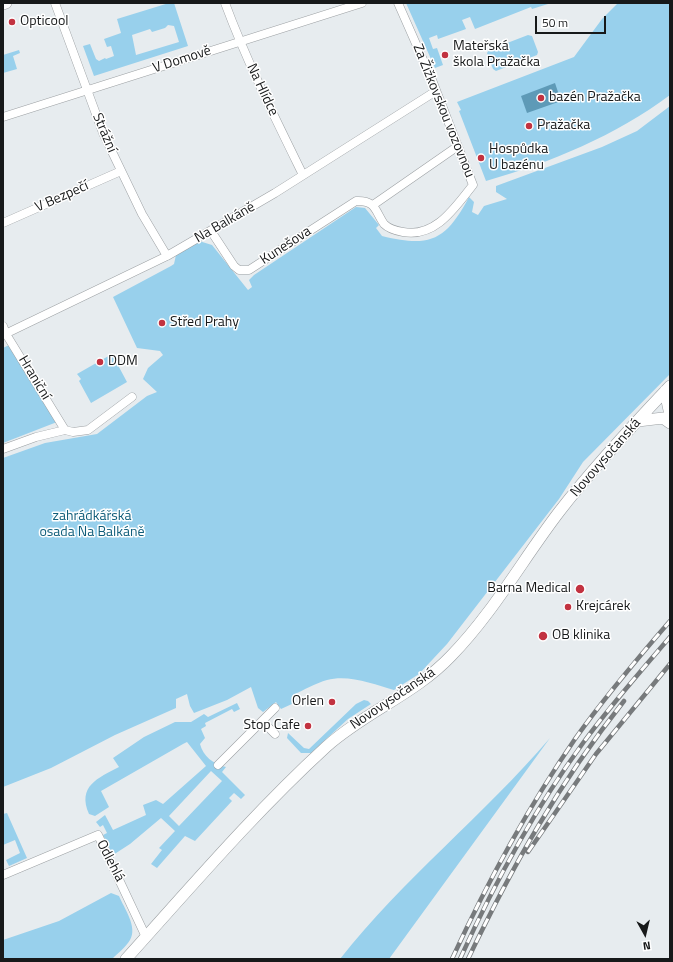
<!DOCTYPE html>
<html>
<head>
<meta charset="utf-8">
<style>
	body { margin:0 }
	#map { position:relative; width:673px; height:962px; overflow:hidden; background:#e7ecef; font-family:"Titillium Web",sans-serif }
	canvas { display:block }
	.frame { position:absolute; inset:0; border:4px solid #17191a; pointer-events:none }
	.north { position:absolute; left:625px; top:914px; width:40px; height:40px; -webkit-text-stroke:3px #fff; paint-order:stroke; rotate:172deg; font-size:11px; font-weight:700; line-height:16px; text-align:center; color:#17191a }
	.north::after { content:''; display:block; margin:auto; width:14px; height:18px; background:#17191a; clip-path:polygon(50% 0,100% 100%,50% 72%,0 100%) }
	.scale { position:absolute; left:535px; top:16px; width:71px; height:18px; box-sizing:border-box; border:2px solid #17191a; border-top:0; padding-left:5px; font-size:12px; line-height:14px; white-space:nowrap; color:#17191a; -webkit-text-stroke:3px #fff; paint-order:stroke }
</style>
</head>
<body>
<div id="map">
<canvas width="673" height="962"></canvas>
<div class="frame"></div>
<div class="north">N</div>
<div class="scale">50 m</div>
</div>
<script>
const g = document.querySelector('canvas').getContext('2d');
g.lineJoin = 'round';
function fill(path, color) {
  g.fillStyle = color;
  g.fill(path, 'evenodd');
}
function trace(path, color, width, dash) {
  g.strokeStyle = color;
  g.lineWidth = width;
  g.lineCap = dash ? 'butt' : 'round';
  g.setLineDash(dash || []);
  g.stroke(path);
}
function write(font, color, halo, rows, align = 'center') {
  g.font = font + ' "Titillium Web",sans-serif';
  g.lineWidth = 3;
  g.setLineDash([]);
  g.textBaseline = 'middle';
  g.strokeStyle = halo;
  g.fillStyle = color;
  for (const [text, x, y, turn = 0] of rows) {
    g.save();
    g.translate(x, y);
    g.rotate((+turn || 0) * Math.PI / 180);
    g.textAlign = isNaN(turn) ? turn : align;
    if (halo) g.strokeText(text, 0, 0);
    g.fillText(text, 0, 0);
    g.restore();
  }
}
fill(new Path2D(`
	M169 3H174L188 46 94 76 83 46 90 44 96 59 99 61 105 58 106 59 114 56 111 46 107 47 104 39 121 33 117 19ZM168 25 174 26 179 42 136 55 132 35 150 29 152 32 165 28Z
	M406 3H547L548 4 532 9 531 7 475 29 470 17 462 20 466 29 438 39 437 35 429 38 433 49 437 48 443 65 435 68Z
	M618 3H670V95C615 136 552 162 486 181L459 111 461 110 457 102 574 57 602 19Z
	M528 35 532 36 538 52 537 55 496 71 493 69 487 53 489 50Z
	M19 50 20 53 13 56 17 69 3 73V55Z
	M670 106V374L583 462 559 499 447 644 419 674 394 690C374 684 348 674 327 680 316 683 304 690 293 695L294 703 281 709 276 702 263 712 258 708 251 687 227 700 194 713 190 706 187 694 176 699V708L115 735 51 768 3 787V458L45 443 97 434 147 396 157 392 143 379 148 368 163 355 160 351 137 348 113 297 171 266 174 264 176 255 199 241 212 245 248 290 252 287 249 280 254 275 356 207 365 208 379 225 376 228 382 236C431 248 446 240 469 197L474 202 472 212 478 215 484 206 507 199 496 192V186L602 147 637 131Z
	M9 345 57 422 3 443V348Z
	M112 354 127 382 91 403 79 381 81 379 77 374Z
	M364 700 368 701 371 704 348 719 311 753H301L287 738 288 733 304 748 309 749 356 704Z
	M237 703 240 709 234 712 232 709 205 723 206 726 201 729 205 738 200 744C203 756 213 764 226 767L222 772 245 795 241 799 234 793 229 798 232 801 195 841 185 836 157 868 151 864 162 850 159 848 175 831 161 818 130 844 113 855 103 835 107 833 103 825 100 827 96 822 105 815 113 830 146 815 143 805 156 800 163 804 206 766 187 742 183 744 101 791 109 807 95 816 89 814C77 786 98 778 119 767L113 758 144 737 175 722H191L204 714 208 717ZM211 771 222 781 179 826 169 816Z
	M550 738 389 959H340C403 879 484 815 550 738Z
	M7 813 27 858 9 866 6 860 20 853 15 840 3 845V814Z
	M111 893 119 896C124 908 138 927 130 940 126 947 118 953 112 959H3V940L59 921Z`), '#98d0ec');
fill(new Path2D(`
	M555 83 561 101 527 113 521 96Z`), '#5e9ab7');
const minor = new Path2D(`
	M55 3 103 133 142 214 167 256
	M225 3C247 62 275 118 303 175
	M3 117 362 3
	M373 205 458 146
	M3 223 121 171
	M211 231 234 266 239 270H249L356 201C376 200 375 211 384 224 389 229 397 231 403 232 436 238 455 207 473 185L432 80 398 3
	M3 326 6 334 65 430
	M3 335 167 256 275 193 436 91
	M3 449 36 437 65 430 73 432 88 430 132 397
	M262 721 275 708
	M218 765 262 721 275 734
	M3 875 98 835 146 937`);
const secondary = new Path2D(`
	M3 4 6 3
	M665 391 670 415
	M638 421 663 418 670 423
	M126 959C191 887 254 813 326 747 365 712 415 694 451 656 493 613 523 559 559 512 593 468 632 426 670 386`);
trace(minor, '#9ca0a3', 9);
trace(secondary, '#9ca0a3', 12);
trace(minor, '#fff', 8);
trace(secondary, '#fff', 11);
const rail = new Path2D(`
	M528 852 596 754 670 664
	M452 959C487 883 527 809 575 739 604 698 637 659 670 621
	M460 959C494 884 534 810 583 743 610 706 640 672 670 637
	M468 959C513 865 559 783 624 701`);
trace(rail, '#777a7c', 4.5);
trace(rail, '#fff', 3, [9]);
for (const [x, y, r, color] of [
	[12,22,4,"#c23240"],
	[445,55,4,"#c23240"],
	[541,98,4,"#c23240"],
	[529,126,4,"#c23240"],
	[481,158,4,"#c23240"],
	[162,323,4,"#c23240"],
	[100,362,4,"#c23240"],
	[580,589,5,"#c23240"],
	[568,607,4,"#c23240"],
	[543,636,5,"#c23240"],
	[332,702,4,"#c23240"],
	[308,726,4,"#c23240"]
]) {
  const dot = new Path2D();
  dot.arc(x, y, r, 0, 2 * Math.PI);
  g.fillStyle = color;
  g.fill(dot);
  trace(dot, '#fff', 1.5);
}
write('14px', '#17191a', '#fff', [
	["Opticool",20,22],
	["Mateřská",453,47],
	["škola Pražačka",453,63],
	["bazén Pražačka",549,98],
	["Pražačka",537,126],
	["Hospůdka",489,150],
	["U bazénu",489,166],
	["Střed Prahy",170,323],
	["DDM",108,362],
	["Barna Medical",571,589,"right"],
	["Krejcárek",576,607],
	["OB klinika",552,636],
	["Orlen",324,702,"right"],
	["Stop Cafe",300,726,"right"]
], 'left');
write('14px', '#17191a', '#fff', [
	["V Domově",182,60,-18],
	["Na Hlídce",262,90,65],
	["Za Žižkovskou vozovnou",443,111,68],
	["Strážní",104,133,67],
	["V Bezpečí",62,197,-24],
	["Na Balkáně",225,223,-30],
	["Kunešova",286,246,-33],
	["Hraniční",34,378,59],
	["Novovysočanská",606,458,-49],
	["Novovysočanská",393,699,-34],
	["Odlehlá",110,861,63]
]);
write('14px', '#0f5d7a', '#fff', [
	["zahrádkářská",92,517],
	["osada Na Balkáně",92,533]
]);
</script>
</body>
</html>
